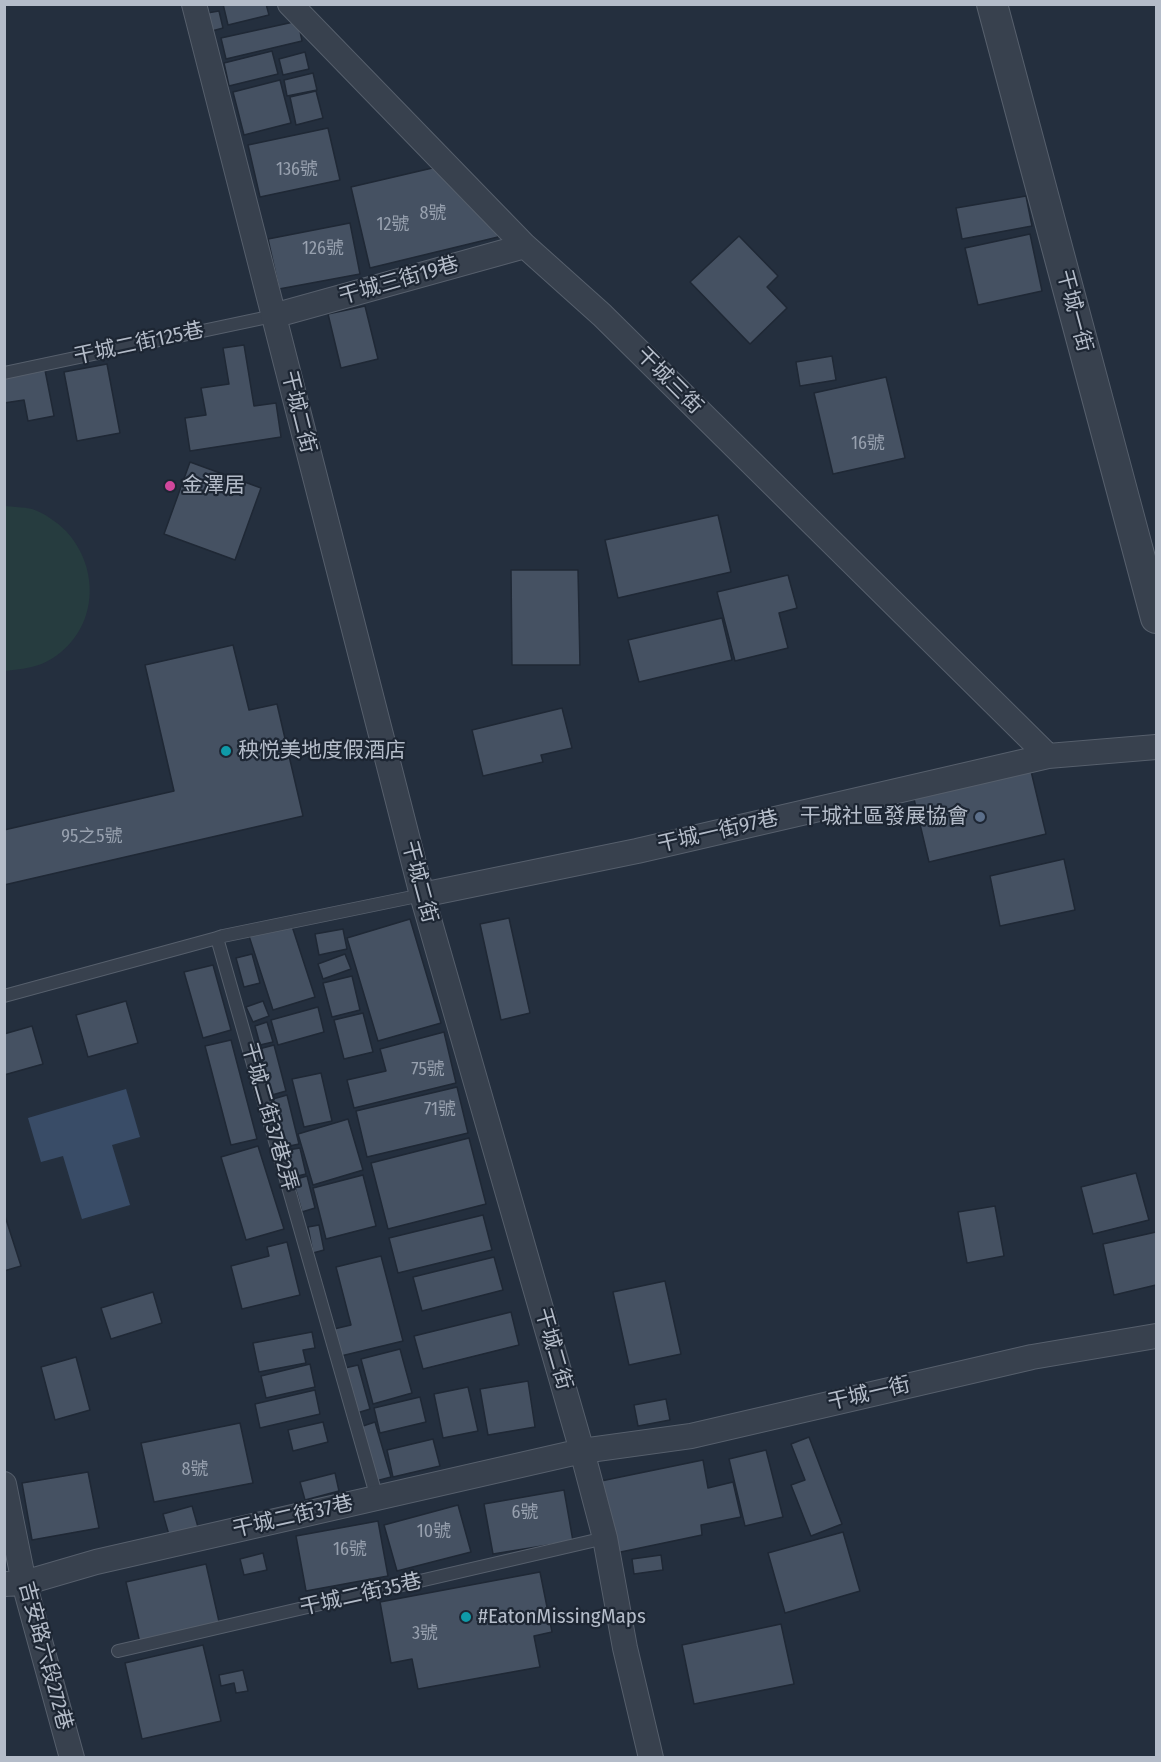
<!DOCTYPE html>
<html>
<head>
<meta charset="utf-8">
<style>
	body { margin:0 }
	#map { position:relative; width:1161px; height:1762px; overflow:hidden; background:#242f3e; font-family:"Fira Sans Condensed",sans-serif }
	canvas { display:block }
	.frame { position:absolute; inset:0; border:6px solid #b4bcc9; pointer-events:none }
</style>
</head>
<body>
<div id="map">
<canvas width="1161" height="1762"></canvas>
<div class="frame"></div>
</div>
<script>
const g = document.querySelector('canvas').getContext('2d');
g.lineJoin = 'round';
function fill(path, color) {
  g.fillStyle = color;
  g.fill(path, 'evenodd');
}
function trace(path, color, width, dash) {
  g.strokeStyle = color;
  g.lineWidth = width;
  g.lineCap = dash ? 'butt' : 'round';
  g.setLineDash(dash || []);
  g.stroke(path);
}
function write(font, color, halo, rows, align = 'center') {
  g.font = font + ' "Fira Sans Condensed","Noto Sans TC",sans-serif';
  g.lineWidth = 4.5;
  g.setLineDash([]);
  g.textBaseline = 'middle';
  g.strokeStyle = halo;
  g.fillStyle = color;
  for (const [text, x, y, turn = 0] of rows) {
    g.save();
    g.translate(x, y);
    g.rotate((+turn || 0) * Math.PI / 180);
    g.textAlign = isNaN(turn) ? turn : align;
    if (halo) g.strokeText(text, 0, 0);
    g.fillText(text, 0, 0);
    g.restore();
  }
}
fill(new Path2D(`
	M5 506C13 507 23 507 32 509 44 513 57 522 66 531 101 569 98 629 53 658 38 668 21 669 5 671Z`), '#263c3f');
fill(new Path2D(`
	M126 1089 140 1137 112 1145 130 1205 82 1219 63 1156 41 1162 28 1118Z`), '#394c67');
const building = new Path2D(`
	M223 4H266L269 15 228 25Z
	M219 11 223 28 212 31 207 13Z
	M298 21 302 41 226 59 221 38Z
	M272 51 278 74 229 86 224 63Z
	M305 52 309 69 283 75 279 59Z
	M313 73 317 90 287 96 284 80Z
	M280 80 291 123 244 135 233 92Z
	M316 91 323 118 296 125 290 97Z
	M328 128 340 180 260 197 248 145Z
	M441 166 493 217 498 237 370 268 351 187Z
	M1026 196 1032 226 962 239 956 208Z
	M350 223 360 274 279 289 268 239Z
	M1030 234 1042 291 978 305 965 248Z
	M739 236 778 276 767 287 787 308 750 344 690 282Z
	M365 306 378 359 341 368 328 314Z
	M244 345 254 406 276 403 281 437 190 451 185 418 206 415 201 388 229 384 223 348Z
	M832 356 836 380 800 386 796 362Z
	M107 364 120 433 77 441 64 372Z
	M45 370 54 416 28 421 24 400 4 403V378Z
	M886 377 905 458 833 474 814 393Z
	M190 462 261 488 235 560 164 534Z
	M718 515 731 572 618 598 605 540Z
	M511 570H578L580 665H512Z
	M788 575 797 608 779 613 788 648 735 661 717 592Z
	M722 618 732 660 639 682 628 640Z
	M233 645 249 710 277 704 303 816 4 885V830L174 791 145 665Z
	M562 708 572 748 541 755 543 762 483 776 472 730Z
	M1031 771 1046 834 929 862 914 799Z
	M1064 859 1075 910 1000 926 990 876Z
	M509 918 530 1013 501 1020 480 924Z
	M410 919 441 1023 378 1041 347 938Z
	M291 923 315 997 273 1010 249 936Z
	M343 929 347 949 319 955 315 934Z
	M252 954 260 983 244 987 236 958Z
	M345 954 351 969 323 979 318 964Z
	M213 965 231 1030 203 1038 184 972Z
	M352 976 360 1010 332 1017 323 983Z
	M126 1001 138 1043 88 1057 76 1015Z
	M263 1001 269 1016 253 1022 246 1007Z
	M318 1007 324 1032 278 1045 271 1020Z
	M363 1013 373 1052 344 1059 334 1020Z
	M267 1022 273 1042 260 1045 255 1026Z
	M32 1026 43 1064 4 1075V1034Z
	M444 1032 456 1083 354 1108 347 1080 386 1071 380 1049Z
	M231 1040 257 1139 231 1145 205 1046Z
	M274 1045 286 1091 272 1095 259 1049Z
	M321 1073 332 1121 304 1127 292 1079Z
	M457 1087 468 1133 367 1157 356 1111Z
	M287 1095 299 1144 285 1147 273 1099Z
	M348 1119 363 1170 313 1185 298 1134Z
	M469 1138 486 1204 388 1229 371 1163Z
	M258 1146 284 1229 246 1240 221 1157Z
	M300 1148 306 1174 293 1177 288 1150Z
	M1136 1173 1149 1220 1093 1234 1081 1187Z
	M363 1175 376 1226 326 1239 313 1188Z
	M307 1176 315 1208 302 1212 293 1180Z
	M995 1206 1004 1256 967 1263 958 1212Z
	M4 1213 21 1266 4 1271Z
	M483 1215 492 1250 398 1273 389 1238Z
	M319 1225 324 1250 313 1253 308 1227Z
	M1156 1232V1285L1114 1295 1103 1244Z
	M287 1242 300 1295 242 1309 231 1266 269 1256 267 1247Z
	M381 1256 403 1341 341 1356 334 1329 351 1325 336 1267Z
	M494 1257 503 1290 422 1311 413 1277Z
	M665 1281 681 1354 629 1365 613 1292Z
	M153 1292 162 1323 111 1339 101 1308Z
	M511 1312 519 1345 423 1369 414 1336Z
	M312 1332 315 1348 303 1350 306 1363 259 1372 253 1343Z
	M400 1349 412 1393 373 1404 361 1359Z
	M76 1357 90 1410 55 1420 41 1367Z
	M310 1364 315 1387 266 1398 261 1376Z
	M358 1365 370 1409 357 1413 345 1368Z
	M528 1381 535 1427 488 1435 480 1389Z
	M468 1387 478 1431 443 1438 434 1394Z
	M315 1390 320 1414 260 1428 255 1404Z
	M420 1397 426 1422 380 1433 374 1408Z
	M666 1399 670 1420 638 1426 634 1405Z
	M323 1422 328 1442 293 1451 288 1430Z
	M375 1422 391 1477 376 1481 360 1427Z
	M240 1423 253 1483 154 1502 141 1443Z
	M809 1437 842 1524 811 1536 791 1485 805 1480 791 1444Z
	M433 1439 440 1466 393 1477 387 1450Z
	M766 1450 783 1517 745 1526 729 1459Z
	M703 1460 708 1488 733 1482 741 1517 701 1525 702 1535 616 1553 601 1481Z
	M88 1472 99 1528 32 1540 22 1483Z
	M335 1473 339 1491 305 1500 300 1482Z
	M564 1490 573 1541 493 1554 484 1504Z
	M458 1505 471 1552 397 1571 384 1525Z
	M192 1506 198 1527 169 1535 163 1514Z
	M378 1521 388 1576 306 1591 296 1536Z
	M843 1532 860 1591 785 1613 768 1553Z
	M263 1553 267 1570 244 1575 240 1559Z
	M661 1555 663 1570 634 1574 632 1559Z
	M206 1564 220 1626 140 1643 126 1582Z
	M540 1572 552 1632 534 1636 540 1667 418 1689 412 1659 391 1663 380 1602Z
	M781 1624 794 1684 694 1704 682 1645Z
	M203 1645 221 1721 142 1739 125 1663Z
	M243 1670 248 1691 236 1693 234 1683 221 1686 219 1675Z`);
fill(building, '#455162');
trace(building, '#1f2835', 1.5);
const service = new Path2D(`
	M4 373 273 316
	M4 996 217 938
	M377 1498 217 938 223 936 422 895
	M118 1651 605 1538`);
const minor = new Path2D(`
	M194 4 422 895 582 1451 605 1538 625 1648 651 1758
	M290 4 525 246 602 315 1048 756
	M273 316 525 246
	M422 895 637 851 1048 756 1156 747
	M4 1484 24 1583 72 1758
	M4 1584 24 1583 96 1562 582 1451 691 1436 1032 1357 1156 1336`);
const tertiary = new Path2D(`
	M992 4 1156 618`);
trace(service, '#565f6c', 14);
trace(minor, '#565f6c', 26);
trace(tertiary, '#565f6c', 32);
trace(service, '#38414e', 12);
trace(minor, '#38414e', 24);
trace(tertiary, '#38414e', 30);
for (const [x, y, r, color] of [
	[170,486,6,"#d1479c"],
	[226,751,6,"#0f9aa8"],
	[980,817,6,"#5c6f8a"],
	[466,1617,6,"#0f9aa8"]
]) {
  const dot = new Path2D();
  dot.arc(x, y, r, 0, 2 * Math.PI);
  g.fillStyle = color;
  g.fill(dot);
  trace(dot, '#1d2633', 2);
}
write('18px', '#98a1af', null, [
	["136號",297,170],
	["8號",433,214],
	["12號",393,225],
	["126號",323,249],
	["16號",868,444],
	["95之5號",92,837],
	["75號",428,1070],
	["71號",440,1110],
	["8號",195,1470],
	["6號",525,1513],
	["10號",434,1532],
	["16號",350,1550],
	["3號",425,1634]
]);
write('21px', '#b4bcc9', '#1d2633', [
	["干城三街19巷",399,281,-16],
	["干城一街",1074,311,75],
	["干城二街125巷",139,344,-12],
	["干城三街",669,381,45],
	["干城二街",298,412,76],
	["干城一街97巷",718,832,-13],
	["干城二街",419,882,75],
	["干城二街37巷2弄",269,1117,74],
	["干城二街",553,1349,74],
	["干城一街",869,1394,-13],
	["干城二街37巷",293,1517,-13],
	["干城二街35巷",361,1595,-13],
	["吉安路六段272巷",45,1656,75]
]);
write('21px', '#b4bcc9', '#1d2633', [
	["金澤居",182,486],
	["秧悦美地度假酒店",238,751],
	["干城社區發展協會",968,817,"right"],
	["#EatonMissingMaps",478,1617]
], 'left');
</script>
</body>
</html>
